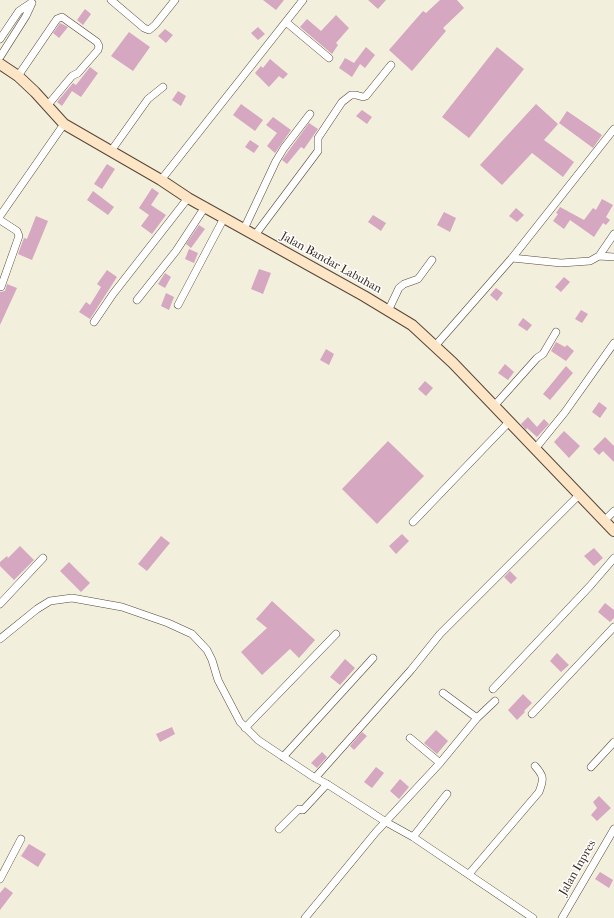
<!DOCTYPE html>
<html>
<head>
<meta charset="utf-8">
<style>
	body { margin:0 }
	canvas { display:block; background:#f2efdc }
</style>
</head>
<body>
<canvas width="614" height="918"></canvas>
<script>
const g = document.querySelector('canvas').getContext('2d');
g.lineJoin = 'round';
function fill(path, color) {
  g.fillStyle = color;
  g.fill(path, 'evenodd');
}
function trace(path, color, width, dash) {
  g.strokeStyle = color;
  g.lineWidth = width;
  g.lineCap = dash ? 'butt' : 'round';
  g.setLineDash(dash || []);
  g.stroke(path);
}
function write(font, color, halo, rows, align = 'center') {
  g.font = font + ' "IM FELL French Canon",serif';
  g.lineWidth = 3;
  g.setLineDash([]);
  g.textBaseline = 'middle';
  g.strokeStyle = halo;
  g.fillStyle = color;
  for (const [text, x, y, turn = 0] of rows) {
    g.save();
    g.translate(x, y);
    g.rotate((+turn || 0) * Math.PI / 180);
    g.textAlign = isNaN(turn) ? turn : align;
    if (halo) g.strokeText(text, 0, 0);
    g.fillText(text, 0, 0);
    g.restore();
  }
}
fill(new Path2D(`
	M263 0H284L276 10Z
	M368 0H386L378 9Z
	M440 0H457L464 8 443 28 446 31 412 71 389 50 423 11 426 13Z
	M85 9 91 14 83 25 77 20Z
	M336 15 349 28 336 43 338 45 332 54 300 27 307 19 321 31Z
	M60 23 68 27 59 38 53 33Z
	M258 27 265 34 258 40 251 33Z
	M165 29 173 35 166 43 158 36Z
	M129 32 150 47 133 71 111 56Z
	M366 47 375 55 365 68 360 64 352 77 339 68 345 58 354 63Z
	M497 47 524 69 469 138 442 117Z
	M270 59 288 74 283 79 279 76 269 87 255 73 261 66 263 68Z
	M90 67 98 73 81 97 72 91 62 106 57 102 73 83 76 85Z
	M178 91 186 96 181 106 172 100Z
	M241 104 263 120 255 131 233 115Z
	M536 104 558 124 544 140 574 162 563 177 532 153 502 185 480 165Z
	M362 110 372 117 367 124 356 116Z
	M567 111 602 135 593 148 559 123Z
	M273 117 291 130 275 153 267 146 277 133 266 125Z
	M309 123 318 129 304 149 301 147 287 164 282 160Z
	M250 140 259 146 254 153 245 147Z
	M107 164 115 169 102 189 94 184Z
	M152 188 159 193 151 205 166 215 152 234 141 226 149 215 139 208Z
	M93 191 114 207 108 215 87 200Z
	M602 199 613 205 606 217 610 220 606 225 603 223 594 237 570 220 564 229 553 221 558 214 556 213 560 207 584 220 593 208 596 210Z
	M516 208 524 215 517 222 509 216Z
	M444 212 456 218 450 232 437 225Z
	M373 215 386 223 381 231 368 222Z
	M36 216 48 221 32 260 18 254 24 238 27 239Z
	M199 225 205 229 191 248 186 244Z
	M189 249 198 253 194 263 185 259Z
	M259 269 271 273 263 294 251 289Z
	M107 270 117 277 90 319 79 312 86 302 90 305 101 287 97 284Z
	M165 273 171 277 165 288 158 284Z
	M564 277 570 282 561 292 555 287Z
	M7 284 17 288 0 325V292L5 291Z
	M496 288 503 293 497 301 490 295Z
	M166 293 174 297 169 310 161 306Z
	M581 310 588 314 582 323 575 319Z
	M523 318 532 325 527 331 518 325Z
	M556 342 565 347 567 345 574 351 566 361 551 351Z
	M326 349 334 354 329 365 320 360Z
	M505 364 514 372 508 380 498 373Z
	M566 366 573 373 550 400 543 394Z
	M425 381 433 388 426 396 418 389Z
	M599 402 607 408 600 418 592 412Z
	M528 417 537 427 544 419 549 424 537 437 527 428 526 430 521 424Z
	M564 431 580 446 569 458 554 442Z
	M605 437 614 446V462L603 451 599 455 593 449Z
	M388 441 424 476 377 524 342 489Z
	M402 534 409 541 396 554 389 546Z
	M161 536 170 543 147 571 138 564Z
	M20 546 34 560 14 580 0 566V562L7 556 8 558Z
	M594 548 603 558 594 566 584 556Z
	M69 562 90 583 81 592 60 571Z
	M510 571 517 578 511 584 504 577Z
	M272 601 315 640 299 658 290 649 262 675 241 652 267 628 256 619Z
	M605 603 614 610V618L610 622 598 612Z
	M557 653 569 665 561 672 550 661Z
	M345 659 355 668 340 685 330 677Z
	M523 694 532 703 524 711 525 712 517 720 508 710Z
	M172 727 175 734 160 742 156 734Z
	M436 730 448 741 437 754 424 743Z
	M362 732 367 736 354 750 350 746Z
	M322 752 327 757 317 768 311 763Z
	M376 767 384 773 372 788 364 782Z
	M400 779 409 787 399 799 390 791Z
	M599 796 611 808 597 821 591 815 597 808 593 802Z
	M29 844 46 854 38 867 21 856Z
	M600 872 613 880 609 888 595 879Z
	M5 887 13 893 0 910V893Z`), '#d5a7c1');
const street = new Path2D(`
	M111 0 144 28 149 30 155 25 175 0
	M286 22 329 58
	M0 39 19 11 31 3
	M0 57 26 16 32 3
	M18 76 57 19 62 17 97 42 99 46 98 50 78 73 72 76 47 106
	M111 151 148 99 163 87
	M161 180 303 0
	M0 216 64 124
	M0 220 17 231 19 236 1 287
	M244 229 276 161 284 148 310 114
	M255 235 318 151V138L342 102 351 95H356L363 97 366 96 391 65
	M599 256 614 234
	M512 258 561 263 590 261 599 256 614 257
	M137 300 176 251 205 207
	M178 305 224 218
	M388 311 399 288 404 284 418 279 432 260
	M94 322 113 294 188 198
	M435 346 512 258 614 129
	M495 405 537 358 543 354 556 332
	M535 449 565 412 614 343
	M605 520 614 511
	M413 522 509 422
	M0 604 43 558
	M0 639 37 609 50 601 72 598 122 607 168 623 192 634 207 650 212 660 218 680 240 722 258 740 315 778 327 784 386 822 413 837 533 918
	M493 689 590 586 614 558
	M443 693 477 718
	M532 714 614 627
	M245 728 336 634
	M410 738 440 763
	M283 757 373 658
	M591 767 614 742
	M315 778 411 670 440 634 579 495
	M279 829 299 809 303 810 327 784
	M413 837 447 794
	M469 874 539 792C544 779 544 776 535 766
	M0 879 21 839
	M305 918 376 832 440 763 477 718 495 701
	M562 918 614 829`);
const secondary = new Path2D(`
	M0 64 18 76 35 92 64 124 161 180 188 198 364 296 412 325 453 363 614 531`);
trace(street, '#56483a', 8);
trace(secondary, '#56483a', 12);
trace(street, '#fff', 7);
trace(secondary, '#fde5c5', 10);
write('12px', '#3b2a1e', '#fff', [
	["Jalan Bandar Labuhan",331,263,29],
	["Jalan Inpres",578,868,-60]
]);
</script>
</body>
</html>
